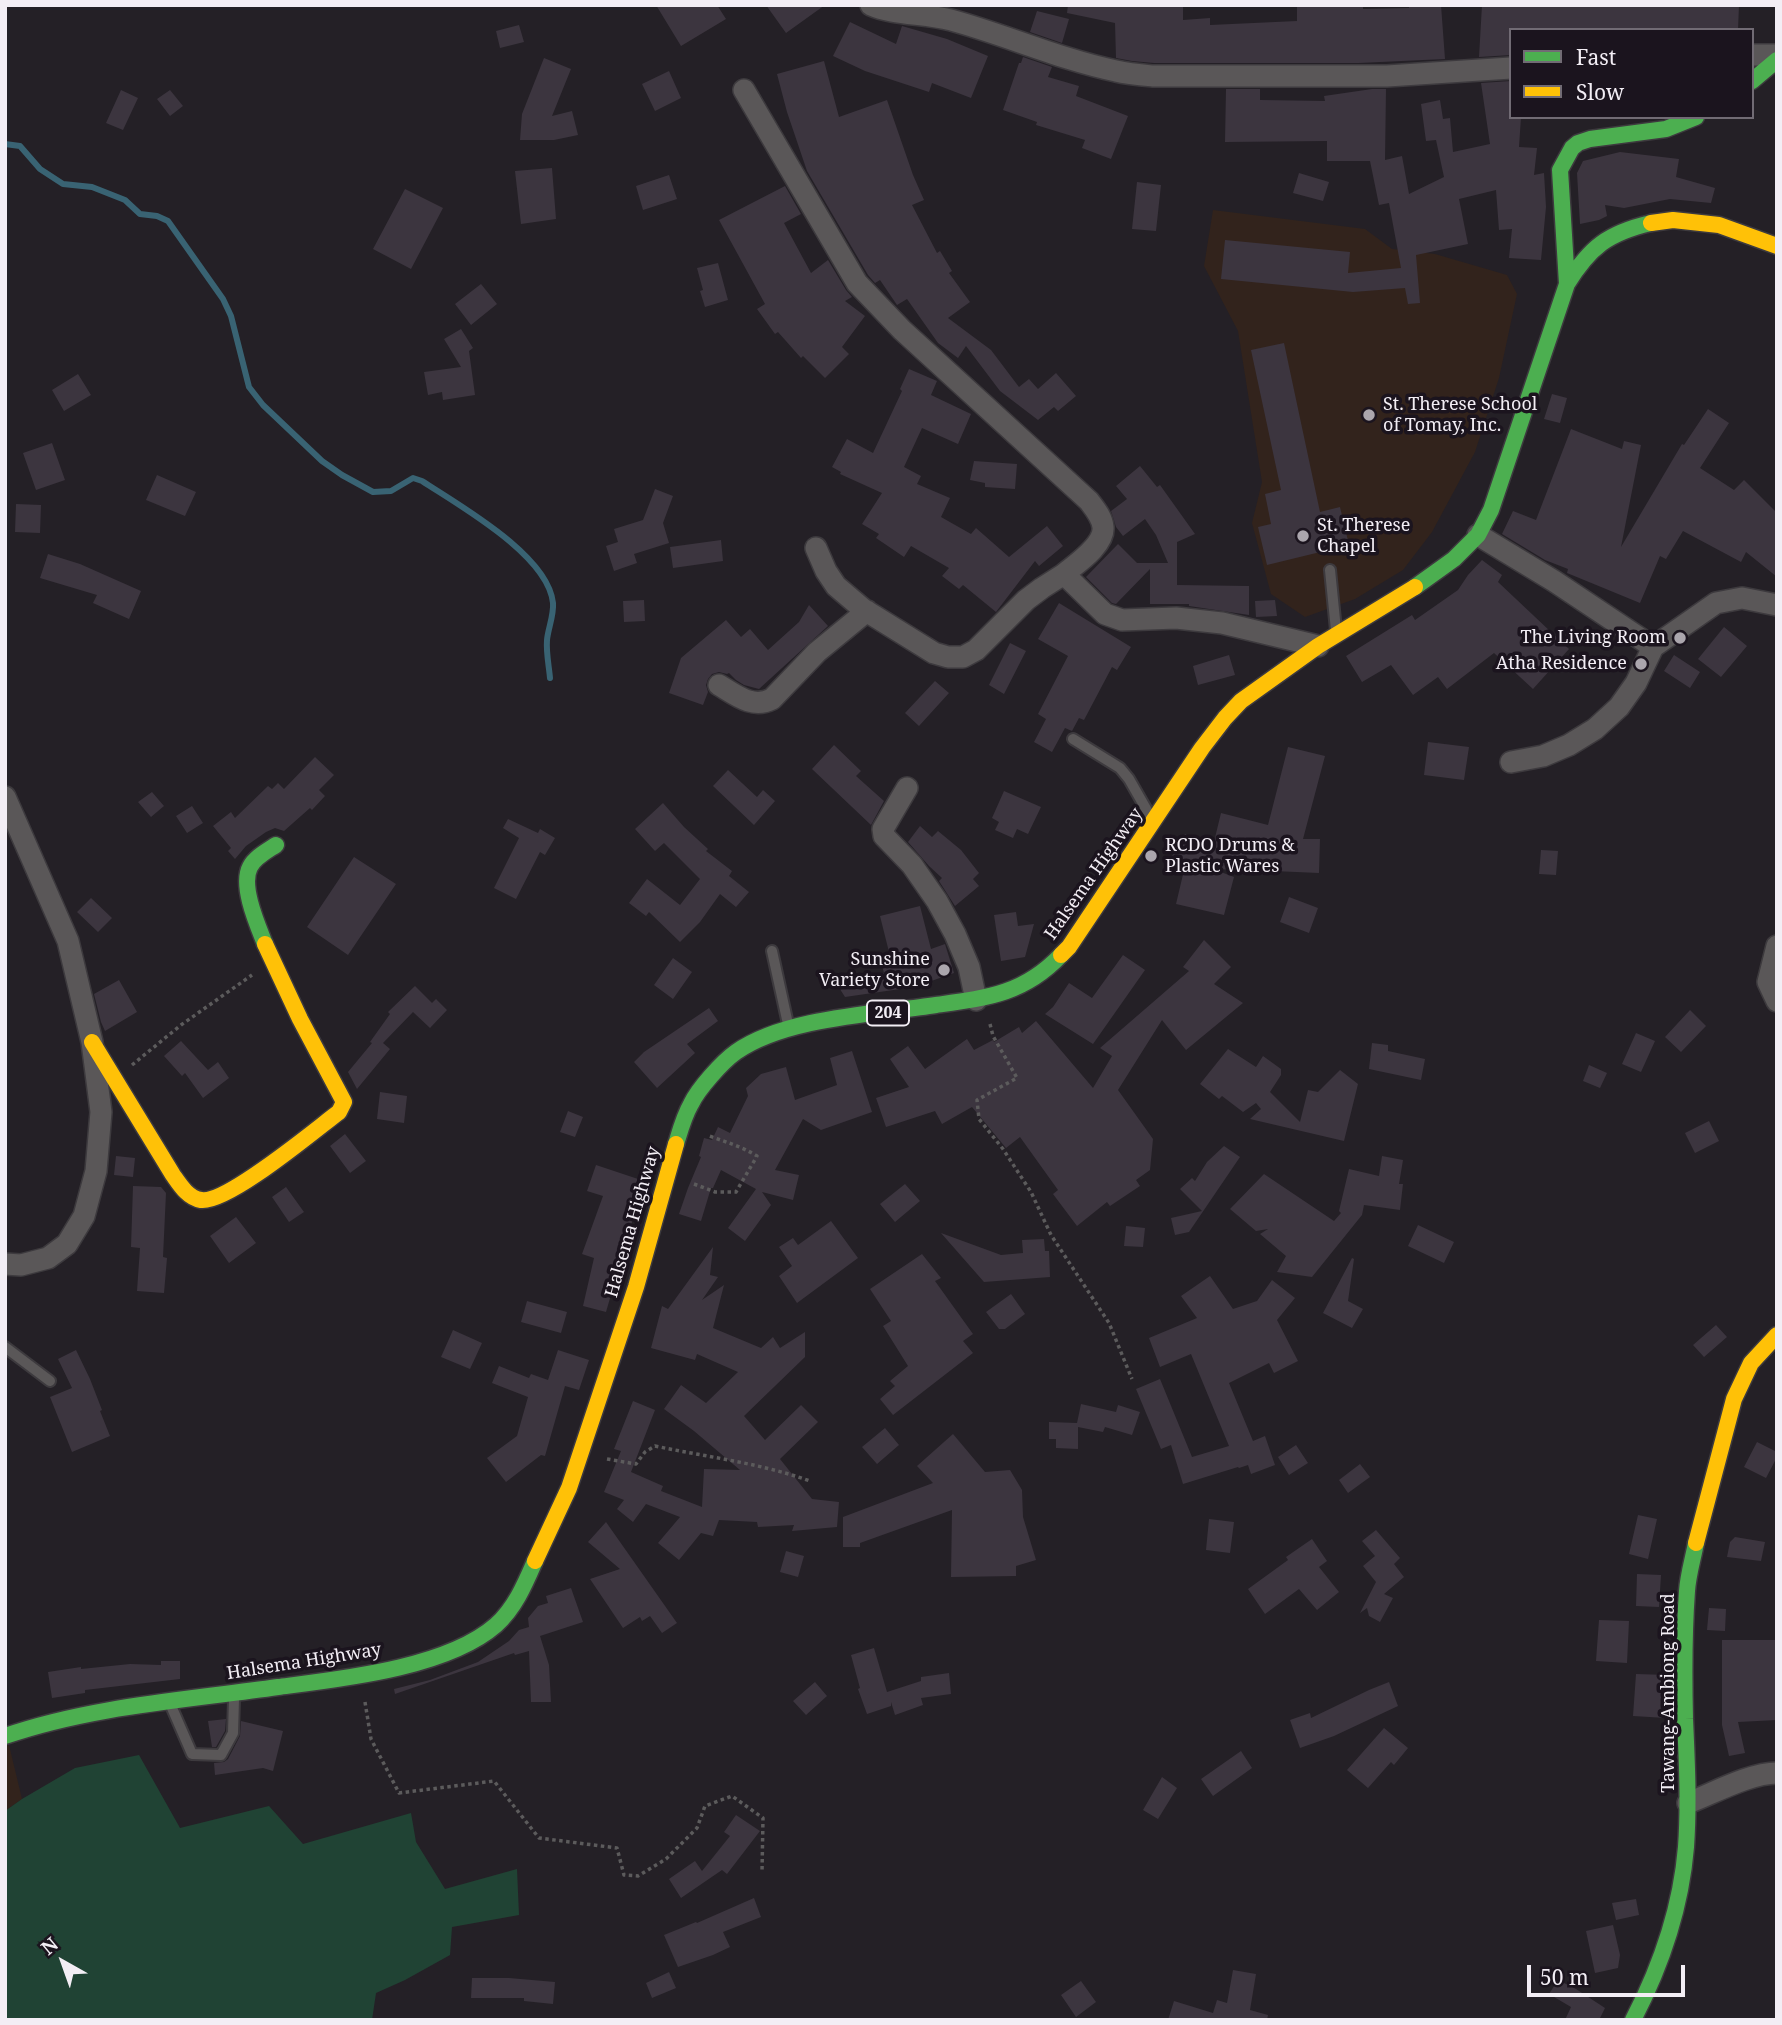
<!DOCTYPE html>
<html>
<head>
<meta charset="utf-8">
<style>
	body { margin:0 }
	#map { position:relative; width:1782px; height:2025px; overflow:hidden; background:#242026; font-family:"Noto Serif",serif }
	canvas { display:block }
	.frame { position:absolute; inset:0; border:7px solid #f3eef5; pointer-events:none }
	.legend { position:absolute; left:1509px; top:28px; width:245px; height:91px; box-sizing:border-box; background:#1b141e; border:2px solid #716b74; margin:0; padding:9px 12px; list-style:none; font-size:21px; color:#f3eef5 }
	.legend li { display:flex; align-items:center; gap:14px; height:35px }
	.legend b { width:35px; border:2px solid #716b74 }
	.north { position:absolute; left:28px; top:1927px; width:70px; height:70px; -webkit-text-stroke:5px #1b141e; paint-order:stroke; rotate:320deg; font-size:19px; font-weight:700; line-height:28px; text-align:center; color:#f3eef5 }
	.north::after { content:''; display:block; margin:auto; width:24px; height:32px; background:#f3eef5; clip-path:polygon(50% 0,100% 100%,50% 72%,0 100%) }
	.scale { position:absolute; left:1527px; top:1965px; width:158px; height:32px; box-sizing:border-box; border:4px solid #f3eef5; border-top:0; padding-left:9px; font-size:21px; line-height:24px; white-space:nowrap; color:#f3eef5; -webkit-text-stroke:5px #1b141e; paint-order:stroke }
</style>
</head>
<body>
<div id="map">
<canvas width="1782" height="2025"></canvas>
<div class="frame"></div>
<ul class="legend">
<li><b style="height:9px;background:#4caf50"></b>Fast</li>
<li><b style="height:9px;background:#ffc107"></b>Slow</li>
</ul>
<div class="north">N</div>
<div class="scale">50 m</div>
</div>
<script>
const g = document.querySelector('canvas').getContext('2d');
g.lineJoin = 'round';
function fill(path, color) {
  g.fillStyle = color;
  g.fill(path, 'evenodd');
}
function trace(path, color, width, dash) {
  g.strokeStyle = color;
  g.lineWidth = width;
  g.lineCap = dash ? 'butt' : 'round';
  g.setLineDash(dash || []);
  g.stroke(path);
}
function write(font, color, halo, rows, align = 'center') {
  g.font = font + ' "Noto Serif",serif';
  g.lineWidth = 7;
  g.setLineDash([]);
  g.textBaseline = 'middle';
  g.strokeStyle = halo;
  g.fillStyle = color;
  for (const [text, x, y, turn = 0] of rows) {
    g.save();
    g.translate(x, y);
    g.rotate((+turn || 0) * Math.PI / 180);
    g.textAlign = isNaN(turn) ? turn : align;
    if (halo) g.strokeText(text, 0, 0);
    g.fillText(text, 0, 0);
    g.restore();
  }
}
fill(new Path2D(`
	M1213 210 1365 229 1392 249 1435 254 1507 275 1517 294 1499 378 1475 452 1432 532 1403 570 1355 599 1305 617 1271 594 1252 523 1262 482 1238 331 1204 266Z
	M9 1745 22 1799 5 1811V1747Z`), '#32231c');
fill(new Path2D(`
	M139 1755 180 1828 269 1806 303 1844 411 1813 416 1842 445 1889 517 1869 519 1915 452 1927 450 1955 405 1980 376 1993 372 2020H5V1811L22 1799 75 1768Z`), '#204334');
trace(new Path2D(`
	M5 144 20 146 40 169 63 184 92 187 125 200 140 214 157 216 168 221 223 299 231 316 249 387 263 405 322 461 342 475 373 492 391 491 413 478 422 481C460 506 548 555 553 603 554 615 548 629 547 640 546 653 549 666 550 678`), '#396373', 6);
fill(new Path2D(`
	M656 5H717L726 19 681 46Z
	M766 5H825L786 33Z
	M1068 5H1183V20L1210 18V25L1297 21V5H1363V9L1409 8V6L1441 5 1445 59 1359 63H1154L1132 61 1116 58 1115 23 1067 13Z
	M1482 5H1739L1738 30H1511V55L1479 57Z
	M1037 11 1069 19 1062 43 1030 32Z
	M850 22 896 44 902 26 947 39 988 56 971 98 932 83 929 92 865 71 833 56Z
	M519 25 524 42 500 48 496 31Z
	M1023 57 1052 67 1048 77 1079 86 1076 96 1128 116 1111 159 1082 148 1085 140 1036 125 1037 122 1003 110 1019 63H1021Z
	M544 58 571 69 552 116 572 111 578 135 554 140H520L522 114Z
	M824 61 839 117 887 100 913 175 924 200 912 205 937 253 940 251 952 271 949 273 970 302 948 318 991 350 1019 387 1029 379 1038 389 1056 373 1076 396 1058 411 1054 407 1038 420 1000 391 966 346 958 358 938 343 907 299 897 305 880 280 875 283 868 275 807 171 787 112 777 74Z
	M669 71 681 98 655 111 642 84Z
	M1511 81V117H1521L1519 147 1537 148 1534 175 1544 173 1546 207 1541 260 1509 258 1512 229 1499 230 1496 190 1459 199 1468 244 1416 255 1420 303 1408 304 1405 288 1353 292 1221 279 1225 240 1350 252 1348 273 1401 268 1389 203 1379 205 1370 161H1327V141L1225 142 1226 89H1260V100L1325 101 1324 96 1372 89H1386L1385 160 1402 156 1409 194 1444 177 1436 140 1426 141 1421 104 1440 100 1443 119 1450 118 1453 152 1490 144 1481 83Z
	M121 90 138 98 123 130 106 123Z
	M170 90 183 106 170 116 157 99Z
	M1620 152 1679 159 1676 177 1715 188 1711 203 1670 199 1624 208 1605 205 1607 216 1599 220 1580 224 1577 173 1583 161Z
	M552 168 556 219 521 224 515 171Z
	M1299 173 1329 182 1323 201 1293 193Z
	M669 175 677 199 643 210 636 186Z
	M1137 182 1161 185 1156 231 1132 229Z
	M785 186 801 214 784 223 811 273 828 260 846 290 852 297 845 301 865 316 842 347 849 354 825 378 803 356 801 358 778 332 775 334 757 309 765 304 719 220Z
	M405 189 443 208 411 269 373 249Z
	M718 263 728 300 705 307 700 291 703 290 697 268Z
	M481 284 497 304 471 325 455 304Z
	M461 329 473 348 469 351 475 395 443 400 442 392 428 395 424 372 461 367 444 339Z
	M1284 343 1320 512 1340 507 1349 545 1267 565 1258 527 1271 524 1265 494 1281 490 1251 350Z
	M909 369 937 381 931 395 971 414 958 444 922 428 904 467 921 476 917 484 950 498 941 517 971 534 976 528 1009 557 1047 526 1063 546 1039 566 1035 561 996 612 963 585 959 589 942 576 949 568 911 546 904 557 876 538 879 534 862 524 882 493 840 474 841 472 832 467 847 439 873 453 902 391 900 389Z
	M78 374 91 395 64 411 52 390Z
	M1552 394 1567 398 1560 423 1544 419Z
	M1708 409 1729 423 1700 468 1734 490 1744 480 1777 513V577L1746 552 1741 562 1683 531 1666 559 1660 556 1640 603 1567 573 1568 569 1545 560 1502 534 1513 511 1536 520 1571 429 1622 449 1624 441 1641 445 1621 547 1682 444 1684 445Z
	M52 443 65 480 36 490 23 453Z
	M974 461 1017 464 1015 489 985 487V483L970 480Z
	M1140 466 1157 487 1160 485 1195 534 1177 542V585L1249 586V615L1189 606V604H1150V569L1116 604 1112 603 1086 577 1118 544 1137 563H1168L1156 535 1145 519 1123 536 1116 527 1111 511 1127 499 1116 486Z
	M157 475 196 492 185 516 146 500Z
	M655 489 673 496 663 523 669 543 634 554 637 563 614 571 606 546 618 542 614 529 643 520Z
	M16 504 41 505 40 533 15 532Z
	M721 540 723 561 673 568 670 547Z
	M48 554 80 564 141 591 129 619 93 603 97 595 40 578Z
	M1482 560 1502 575 1498 582 1569 649 1533 689 1494 653 1447 689 1438 677 1413 695 1391 665 1362 682 1346 656 1412 615 1415 620 1458 590 1468 575Z
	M644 600 645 621 624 622 623 601Z
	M1275 600 1277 616 1256 617 1255 601Z
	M1059 603 1131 647 1117 670 1112 667 1084 720 1079 718 1072 731 1065 728 1052 752 1034 742 1046 719 1038 714 1068 656 1038 639Z
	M809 605 828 626 759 689 744 685 736 680 729 673 727 674 719 672 712 674 708 679 706 685 708 692 703 705 669 693 681 658 726 620 741 637 750 629 768 650 799 622Z
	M1724 627 1747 646 1721 677 1698 659Z
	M1010 643 1026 651 1004 694 989 685Z
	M1229 655 1235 675 1198 685 1193 666Z
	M1674 655 1700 672 1690 688 1664 671Z
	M935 681 949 693 919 726 905 713Z
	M1428 742 1469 747 1464 780 1424 775Z
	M834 745 861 771 856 776 884 801 871 825 812 769Z
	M1288 747 1325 756 1303 839H1320L1319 873 1273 871 1274 865 1245 858 1242 869 1245 870 1213 869 1234 877 1224 915 1176 904 1185 866 1171 858 1185 834 1212 850 1221 813 1268 825Z
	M315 757 334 775 319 790 325 796 312 810 310 808 284 831 275 828 266 832 246 846 235 859 228 851 231 848 213 826 231 812 235 818 268 786 272 789 278 783 284 789Z
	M728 770 757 797 763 790 775 801 754 825 713 786Z
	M1004 791 1041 807 1028 834 1017 829 1013 838 995 830 999 822 992 818Z
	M152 792 164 806 151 817 138 802Z
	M663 803 684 827 708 849 706 851 732 871 729 876 749 892 736 907 720 894 700 922 680 942 649 912 646 916 629 903 647 879 680 905 700 879 664 843 655 851 635 829Z
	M192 806 203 823 187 833 176 816Z
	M508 819 538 833 540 829 555 838 545 855 540 852 516 899 494 888 519 838 503 828Z
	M920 826 932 837 938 831 961 850 979 873 973 879 979 886 955 906 939 881 942 878 929 866 908 842Z
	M1541 850 1558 851 1556 875 1539 874Z
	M354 857 396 884 348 955 307 927Z
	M1289 897 1318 908 1309 933 1280 922Z
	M91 898 112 918 98 932 77 912Z
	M920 906 931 949 945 944 954 973 920 985 921 986 845 997 838 986 884 973 880 959 890 956 880 916Z
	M1016 912 1018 926 1034 924 1025 957 1001 961 994 915Z
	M1204 940 1231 967 1214 984 1243 1003 1186 1050 1162 1020 1118 1090 1153 1139 1150 1170 1136 1180 1140 1186 1110 1206 1107 1202 1077 1226 1053 1194 1058 1190 1020 1137 1006 1148 972 1107 942 1124 935 1111 886 1127 876 1098 909 1087 890 1059 908 1046 925 1069 967 1039 974 1050 993 1040 994 1042 1019 1027 1022 1033 1036 1021 1093 1088 1112 1056 1100 1048 1189 971 1183 967Z
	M1123 955 1145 970 1093 1044 1045 1014 1053 1007 1069 983 1092 998Z
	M673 958 692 972 673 999 654 985Z
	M119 980 137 1012 105 1031 101 1022 94 994Z
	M415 986 432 1003 436 999 447 1010 430 1028 413 1012 383 1043 390 1049 357 1089 348 1072 372 1043 370 1042 390 1014 388 1012Z
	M709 1008 718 1021 687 1044 695 1053 657 1088 634 1062 644 1052Z
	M1690 1010 1706 1026 1681 1052 1665 1037Z
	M1636 1033 1655 1041 1641 1072 1622 1064Z
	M181 1041 208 1070 218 1062 229 1078 203 1098 185 1073 182 1076 164 1056Z
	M1372 1043 1388 1045V1051L1425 1059 1421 1080 1369 1069Z
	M1228 1049 1256 1067 1263 1056 1281 1069V1075L1270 1092 1300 1122 1308 1090 1318 1092 1340 1070 1358 1084 1344 1141 1250 1119 1261 1109 1256 1103 1243 1112 1222 1096 1219 1099 1200 1084Z
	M852 1051 872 1112 821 1130 803 1119 775 1170 799 1175 793 1200 762 1192 771 1205 745 1241 728 1228 756 1189 721 1170 713 1188H711L701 1221 679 1214 688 1188 701 1157 699 1156 704 1138 712 1140 718 1127 730 1133 748 1096 746 1088 761 1074 786 1067 795 1100 837 1085 830 1058Z
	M1589 1065 1607 1073 1600 1088 1583 1081Z
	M380 1092 407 1096 404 1123 377 1119Z
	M568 1111 583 1117 575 1137 560 1132Z
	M1709 1121 1719 1141 1695 1153 1685 1133Z
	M345 1134 366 1161 350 1173 330 1146Z
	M1224 1146 1240 1157 1189 1232 1175 1235 1171 1218 1202 1211 1180 1189 1192 1178 1195 1181 1207 1162Z
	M116 1156 135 1158 133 1177 114 1175Z
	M1382 1156 1403 1160 1399 1184H1403L1400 1210 1364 1205 1362 1215 1312 1277 1277 1272 1286 1256 1260 1234 1268 1229 1256 1231 1230 1209 1264 1174 1334 1221 1341 1213 1339 1211 1349 1169 1379 1176Z
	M596 1165 644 1181 606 1312 583 1306 594 1258 582 1254 603 1196 587 1191Z
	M905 1184 920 1201 895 1222 880 1204Z
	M133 1186 161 1187 166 1193 163 1257 167 1258 164 1293 137 1291 140 1248 131 1247Z
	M286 1187 304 1212 289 1222 272 1197Z
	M236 1217 256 1243 229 1263 210 1236Z
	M831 1221 858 1258 797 1303 779 1276 792 1266 779 1247 793 1238 798 1245Z
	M1418 1225 1454 1242 1444 1263 1408 1246Z
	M1126 1226 1145 1228 1143 1247 1124 1246Z
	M941 1233 1001 1255 1023 1253 1022 1240 1044 1239 1045 1251H1049L1050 1277 984 1282Z
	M713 1247 710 1275 718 1277 702 1300 724 1285 713 1328 761 1348 773 1337 780 1348 805 1332V1357L744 1416 765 1440 801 1405 818 1422 780 1459 812 1499 839 1502 837 1527 792 1531 794 1525 758 1527 757 1522 719 1520 713 1536 701 1533 679 1560 658 1543 680 1517 646 1504 633 1522 617 1509 624 1500 604 1492 621 1451 614 1449 633 1401 655 1410 631 1472 663 1486 661 1491 702 1507 704 1469 740 1470 694 1431 664 1409 681 1385 706 1403 738 1372 697 1354 695 1360 651 1348 662 1306 668 1309Z
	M922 1254 941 1278 935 1281 973 1334 963 1341 973 1353 893 1415 880 1399 895 1386 890 1381 908 1366 883 1326 891 1321 870 1289Z
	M1352 1258 1354 1259 1348 1301 1363 1309 1352 1328 1323 1313Z
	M1210 1276 1233 1309 1257 1301 1272 1280 1295 1298 1277 1320 1298 1361 1274 1373 1269 1363 1229 1383 1253 1441 1265 1436 1275 1465 1251 1474 1248 1465 1239 1468 1238 1467 1183 1484 1171 1445 1161 1449 1136 1389 1160 1379 1192 1457 1229 1446 1191 1354 1160 1367 1149 1338 1197 1318 1181 1296Z
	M1011 1294 1025 1314 1005 1329H999L986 1312Z
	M527 1301 567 1312 561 1333 521 1322Z
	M1716 1325 1727 1337 1704 1357 1693 1345Z
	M453 1330 482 1343 470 1369 441 1357Z
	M76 1350 90 1379 102 1410 100 1411 110 1436 72 1452 50 1397 72 1388 58 1359Z
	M558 1350 589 1360 579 1390 565 1386 545 1456 541 1455 506 1482 487 1458 517 1436 528 1397 492 1383 499 1366 529 1378 531 1374 548 1380Z
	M1081 1404 1116 1412 1118 1405 1140 1412 1132 1435 1105 1427 1103 1432 1078 1427V1449L1056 1448V1439H1049V1422L1077 1423Z
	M885 1428 899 1445 877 1464 862 1447Z
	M953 1434 985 1472 1010 1470 1022 1490 1023 1517 1036 1560 1016 1566V1576L951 1577 952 1510 860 1543V1547H843V1517L933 1483 917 1466Z
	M1757 1442 1777 1452V1457L1766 1478 1744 1467Z
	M1296 1445 1308 1463 1289 1475 1278 1457Z
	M1360 1464 1370 1477 1348 1493 1339 1480Z
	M1638 1515 1657 1519 1648 1559 1629 1554Z
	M1209 1519 1234 1522 1230 1553 1206 1550Z
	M606 1522 677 1623 662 1633 650 1616 642 1621 640 1617 623 1628 590 1579 620 1569 588 1542Z
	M1376 1530 1400 1558 1394 1564 1404 1577 1384 1594 1393 1598 1380 1622 1369 1616 1367 1608 1360 1613 1376 1582 1363 1566 1375 1556 1362 1541Z
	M1735 1537 1765 1542 1761 1561 1727 1557 1730 1542Z
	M1312 1539 1327 1561 1319 1567 1339 1592 1317 1610 1299 1589 1265 1614 1248 1589 1288 1560 1286 1557Z
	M786 1551 804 1556 798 1577 780 1572Z
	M1637 1574 1661 1575 1659 1607 1636 1606Z
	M571 1588 583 1622 540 1636 549 1665 551 1702H531L529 1651 515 1655 514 1653 395 1694 394 1689 430 1680 478 1662 509 1641 519 1630 529 1627 528 1618 538 1606 548 1603 546 1596Z
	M1709 1608 1726 1609 1725 1631 1707 1630Z
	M1599 1620 1629 1621 1627 1663 1596 1661Z
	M1722 1640H1777V1720L1738 1722 1745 1753 1729 1756 1722 1725Z
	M874 1648 887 1692 921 1681V1677L949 1673 951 1694 921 1698 923 1705 895 1715 891 1702V1706L867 1714 858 1689 860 1688 851 1655Z
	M161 1661H180V1679L85 1690V1693L52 1698 48 1672 81 1667V1669L130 1664 161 1665Z
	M1636 1674 1668 1675 1666 1718 1633 1716Z
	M815 1682 827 1696 806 1715 793 1701Z
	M1389 1682 1398 1706 1334 1736 1300 1748 1290 1720 1310 1713 1311 1718 1369 1690Z
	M226 1719 225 1731 216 1747H212L208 1721Z
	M241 1721 283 1731 273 1771 263 1768 215 1775 214 1763 224 1762 228 1759 240 1736Z
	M1384 1728 1408 1748 1394 1765 1391 1762 1368 1788 1347 1770Z
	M1241 1751 1252 1768 1213 1796 1201 1779Z
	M1162 1777 1177 1788 1158 1819 1143 1810Z
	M736 1815 760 1831 727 1874 722 1870 681 1898 669 1879 695 1861 702 1871 730 1836 724 1832Z
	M754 1898 761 1917 723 1932 730 1947 713 1955 678 1967 664 1935 696 1922 697 1923Z
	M1636 1899 1639 1915 1616 1920 1612 1903Z
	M1613 1925 1620 1955 1618 1968 1595 1973 1586 1931Z
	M1233 1970 1256 1974 1250 2010 1268 2015 1267 2020H1168L1174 2001 1213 2013 1217 2000 1227 2003Z
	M669 1972 676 1988 652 1998 646 1983Z
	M472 1978H509L555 1982 553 2004 524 2001V1998H471Z
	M1558 1980 1576 1989 1605 2008 1599 2020H1565L1571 2007 1549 1994Z
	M1081 1981 1096 2002 1076 2017 1061 1995Z`), '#3c353f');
const lane = new Path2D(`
	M1330 570 1336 630
	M1073 739 1120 768 1129 779 1149 814
	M772 951 788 1024
	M5 1347 50 1381
	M172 1708 192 1754 221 1755 233 1733 234 1699`);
const street = new Path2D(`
	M871 5C893 15 926 13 951 20 1006 35 1059 59 1116 71 1128 74 1141 75 1153 76H1387L1511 68
	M1752 55H1777
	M744 90 857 283 902 330 1089 501C1095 509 1102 517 1103 527 1105 545 1076 564 1064 574
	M1478 535 1554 581 1653 647
	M816 548 826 571 836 586 863 609 934 653 948 657H963L976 650 1026 600 1042 588 1064 574 1105 614 1122 620 1176 618 1222 623 1318 646
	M719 685C736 695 752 709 772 699L817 652 867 611
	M1511 762 1543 756 1569 745 1595 729 1619 707 1636 683 1653 647 1716 603 1742 598 1777 605
	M907 788 883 829 884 836 912 865 937 901 955 934 969 967 976 1000
	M5 797 68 941 92 1042 101 1112 96 1171 84 1216 67 1244 48 1258 21 1265 5 1264
	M1777 946 1768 982 1777 1001
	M1688 1803C1714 1793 1750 1773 1777 1773`);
const fast = new Path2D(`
	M1752 81 1777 60
	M1567 284 1560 170 1572 148 1578 143 1590 139 1666 129 1696 117
	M1415 587 1454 559 1478 535 1491 510 1567 284C1590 247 1608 233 1651 223
	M265 944C258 926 240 886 250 867 255 857 267 851 276 845
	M676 1144C680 1131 684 1116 691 1104 698 1089 722 1062 736 1052 786 1017 877 1014 936 1005 987 998 1024 994 1061 955
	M5 1736C92 1706 187 1700 278 1687 341 1679 447 1668 496 1625 515 1608 525 1584 535 1561
	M1633 2020C1661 1966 1681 1908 1686 1847 1689 1805 1687 1762 1685 1719 1684 1677 1684 1632 1687 1591 1688 1575 1693 1559 1696 1543`);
const slow = new Path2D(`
	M1651 223 1673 220 1719 225 1777 246
	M1061 955 1069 947 1202 748 1225 718 1241 701 1318 646 1415 587
	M92 1042 173 1175C180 1185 188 1198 201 1200 227 1204 315 1130 339 1112L344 1102 300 1019 265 944
	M1696 1543 1734 1399 1751 1363 1777 1335
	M535 1561 569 1488 636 1287 676 1144`);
trace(lane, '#3d3a3e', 14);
trace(street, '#3d3a3e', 24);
trace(fast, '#3d3a3e', 19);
trace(slow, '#3d3a3e', 19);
trace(new Path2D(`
	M990 1024 993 1036 1017 1078 977 1100 979 1119 1003 1149 1031 1192 1051 1235 1109 1323 1132 1379
	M132 1065 181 1025 252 975
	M694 1184 715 1192H736L757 1156C741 1146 725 1142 707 1135
	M607 1459 636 1464 645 1452 655 1446C707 1457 760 1463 810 1481
	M365 1702 371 1739 399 1793 494 1781 539 1838 617 1848 624 1875 638 1876 666 1859 697 1828 705 1806 732 1796 763 1818 762 1872`), '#5c5b5c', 3.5, [3.5, 3.5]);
trace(lane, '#5a5758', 10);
trace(street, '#5a5758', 21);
trace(fast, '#4caf50', 16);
trace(slow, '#ffc107', 16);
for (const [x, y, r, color] of [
	[1369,415,7,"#aba6ad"],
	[1303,536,7,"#aba6ad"],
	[1680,638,7,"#aba6ad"],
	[1641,664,7,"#aba6ad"],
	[1151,856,7,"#aba6ad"],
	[944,970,7,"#aba6ad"]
]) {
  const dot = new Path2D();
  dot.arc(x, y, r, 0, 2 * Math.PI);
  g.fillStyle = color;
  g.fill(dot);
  trace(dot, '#1b141e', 2.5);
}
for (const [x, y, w] of [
	[888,1013,42]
]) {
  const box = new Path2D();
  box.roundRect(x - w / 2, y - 12.5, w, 25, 5);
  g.fillStyle = '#1b141e';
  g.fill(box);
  trace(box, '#f3eef5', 2);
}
write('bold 16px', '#f3eef5', null, [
	["204",888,1013]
]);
write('18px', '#f3eef5', '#1b141e', [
	["St. Therese School",1383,405],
	["of Tomay, Inc.",1383,426],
	["St. Therese",1317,526],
	["Chapel",1317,547],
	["The Living Room",1666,638,"right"],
	["Atha Residence",1627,664,"right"],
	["RCDO Drums &",1165,846],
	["Plastic Wares",1165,867],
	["Sunshine",930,960,"right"],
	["Variety Store",930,981,"right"]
], 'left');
write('18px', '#f3eef5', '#1b141e', [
	["Halsema Highway",1094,874,-55],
	["Halsema Highway",633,1222,-74],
	["Halsema Highway",304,1662,-9],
	["Tawang-Ambiong Road",1669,1693,-90]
]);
</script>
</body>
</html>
